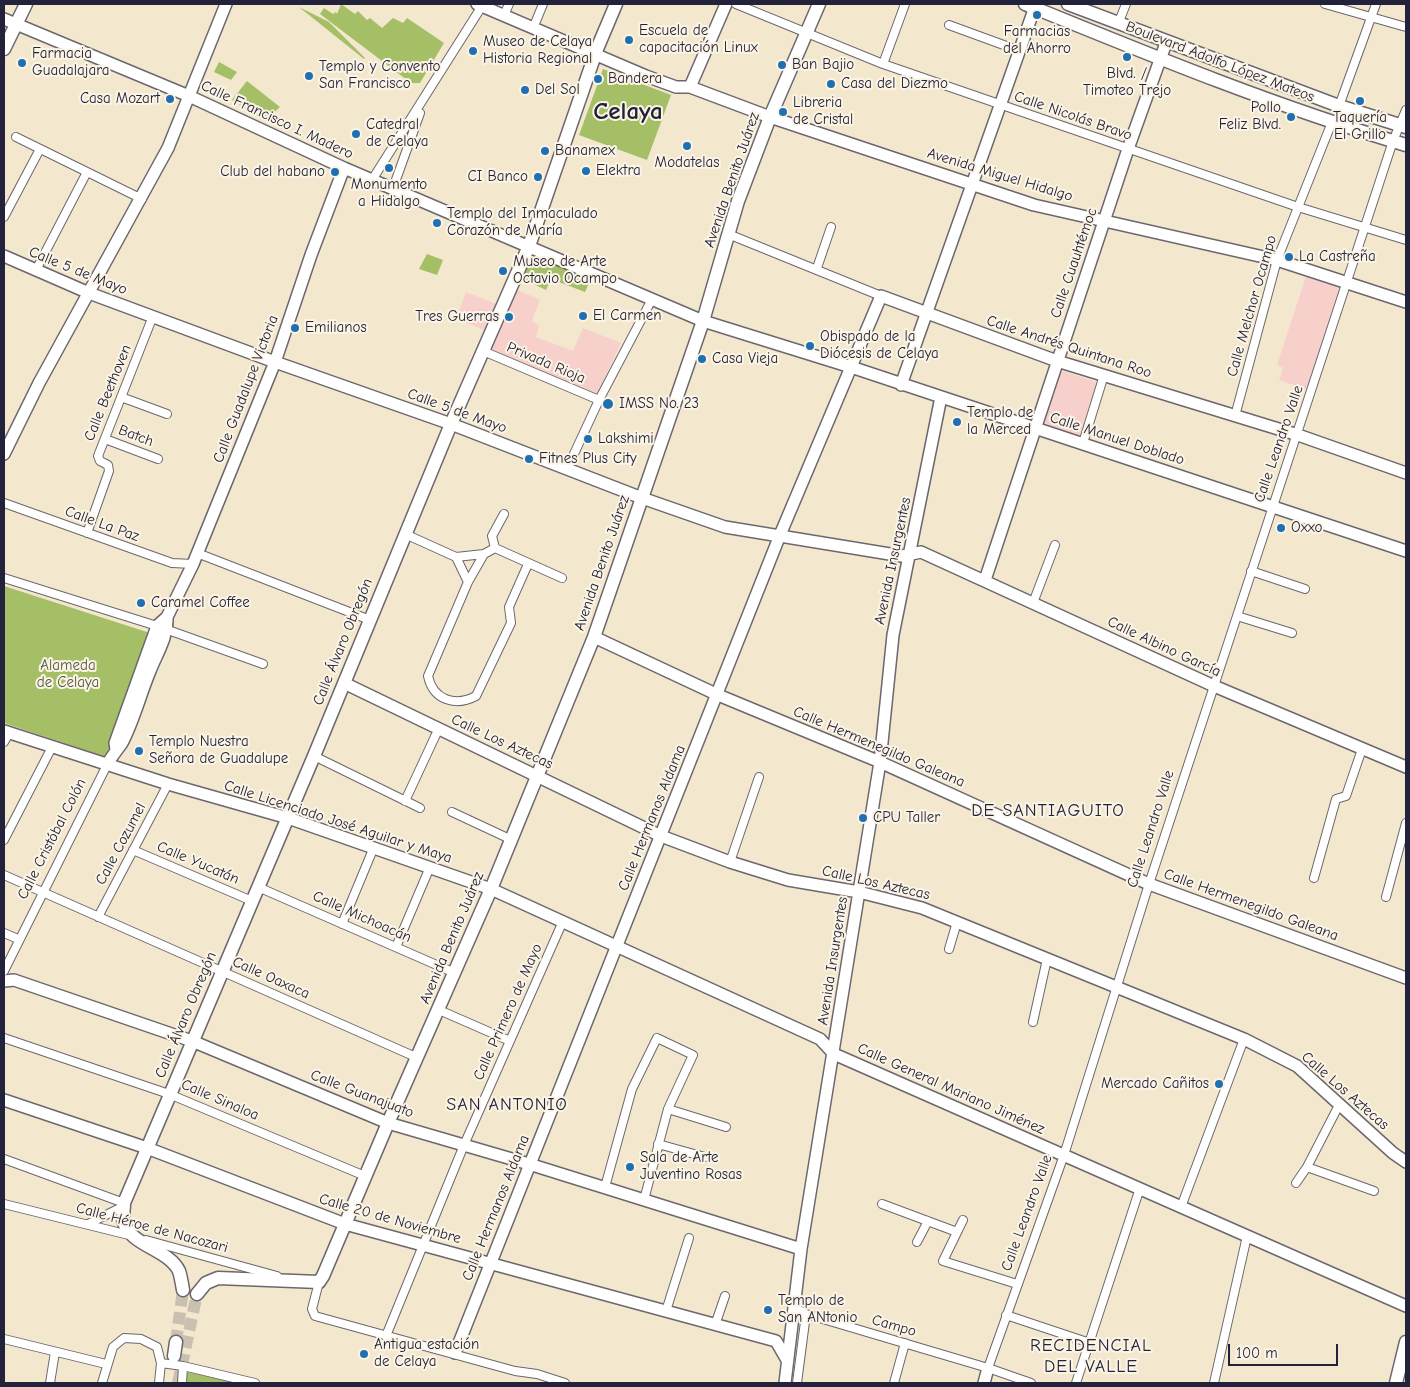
<!DOCTYPE html>
<html>
<head>
<meta charset="utf-8">
<style>
	body { margin:0 }
	#map { position:relative; width:1410px; height:1387px; overflow:hidden; background:#f3e8ce; font-family:"Comic Neue",sans-serif }
	canvas { display:block }
	.frame { position:absolute; inset:0; border:5px solid #22223b; pointer-events:none }
	.scale { position:absolute; left:1228px; top:1344px; width:110px; height:22px; box-sizing:border-box; border:2px solid #22223b; border-top:0; padding-left:6px; font-size:15px; line-height:18px; white-space:nowrap; color:#22223b; -webkit-text-stroke:4px #fcf5e5; paint-order:stroke }
</style>
</head>
<body>
<div id="map">
<canvas width="1410" height="1387"></canvas>
<div class="frame"></div>
<div class="scale">100 m</div>
</div>
<script>
const g = document.querySelector('canvas').getContext('2d');
g.lineJoin = 'round';
function fill(path, color) {
  g.fillStyle = color;
  g.fill(path, 'evenodd');
}
function trace(path, color, width, dash) {
  g.strokeStyle = color;
  g.lineWidth = width;
  g.lineCap = dash ? 'butt' : 'round';
  g.setLineDash(dash || []);
  g.stroke(path);
}
function write(font, color, halo, rows, align = 'center') {
  g.font = font + ' "Comic Neue",sans-serif';
  g.lineWidth = 4;
  g.setLineDash([]);
  g.textBaseline = 'middle';
  g.strokeStyle = halo;
  g.fillStyle = color;
  for (const [text, x, y, turn = 0] of rows) {
    g.save();
    g.translate(x, y);
    g.rotate((+turn || 0) * Math.PI / 180);
    g.textAlign = isNaN(turn) ? turn : align;
    if (halo) g.strokeText(text, 0, 0);
    g.fillText(text, 0, 0);
    g.restore();
  }
}
fill(new Path2D(`
	M1306 276 1342 288 1308 390 1279 380 1283 368 1277 365Z
	M516 289 540 300 532 321 539 326 536 337 573 351 583 328 621 343 597 394 491 349Z
	M466 292 499 305 487 331 456 319Z
	M1062 371 1097 382 1079 436 1044 424Z`), '#f7d0cc');
fill(new Path2D(`
	M341 4 355 14 358 11 367 20 370 18 382 28 393 18 403 23 407 18 444 43 420 83H411L320 14 324 8 333 14 336 12 337 14Z
	M299 7 329 22 365 58 364 59Z
	M219 62 237 72 231 80 214 72Z
	M603 69 671 95 647 160 579 135Z
	M247 81 280 107 265 121 232 100Z
	M427 254 443 260 437 275 419 269Z
	M534 254 590 281 585 292 551 279 546 290 521 278Z
	M4 586 150 633 106 757 4 723Z
	M187 1372 237 1383H187Z`), '#a4bf65');
trace(new Path2D(`
	M176 1342 183 1290
	M178 1383 197 1294`), '#c9c0b1', 12, [12, 6]);
const street = new Path2D(`
	M736 4 883 64 1298 207 1406 240
	M1325 4 1406 27
	M504 15 509 4
	M1118 24 1126 4
	M949 25 1020 51
	M534 26 543 4
	M883 64 905 4
	M1339 106 1376 4
	M16 137 142 199
	M372 180 482 6
	M393 188 420 113
	M4 217 40 149
	M728 234 881 296
	M817 268 831 227
	M36 270 87 172
	M483 351 599 400
	M121 397 167 414
	M1235 416 1277 260 1332 122
	M105 439 158 459
	M1083 443 1104 375
	M567 469 599 400 651 301
	M4 503 172 563 193 564
	M504 514 492 536 495 548 484 554 468 582 428 676C433 700 455 707 476 696L511 623 509 607 528 564
	M87 533 109 471 108 465 100 461 98 456 153 316
	M405 534 456 557 484 554
	M495 548 562 578
	M197 553 370 620
	M456 557 468 582
	M1251 571 1305 589
	M4 578 157 626 263 664
	M1033 603 1055 545
	M1237 616 1292 633
	M4 742 9 733
	M314 756 420 808
	M405 801 439 728
	M452 812 512 840
	M4 840 52 747
	M133 850 252 901
	M730 862 759 777
	M4 875 418 1058
	M1314 878 1336 799 1346 796 1362 749
	M258 887 455 973
	M1386 897 1406 823
	M98 917 168 784
	M342 924 374 847
	M4 933 18 939
	M396 947 430 867
	M949 949 957 922
	M4 971 107 765
	M439 1010 510 1041
	M1033 1022 1047 959
	M4 1038 169 1094 365 1176
	M668 1109 726 1127
	M658 1144 705 1157
	M4 1159 124 1203
	M1307 1167 1374 1191
	M1296 1183 1307 1167 1339 1105
	M605 1187 632 1089 657 1038 693 1055 668 1109 644 1200
	M4 1204 133 1236
	M882 1204 957 1232
	M1181 1207 1244 1039
	M963 1220 943 1261 1017 1284
	M88 1224 124 1206
	M146 1240 277 1276
	M917 1242 928 1221
	M319 1282 312 1309 315 1316 515 1371 537 1374 565 1383
	M794 1307 806 1314 988 1368 1031 1383
	M666 1311 689 1238
	M1006 1315 1090 1343
	M715 1325 725 1296
	M386 1336 464 1145 563 921
	M4 1339 106 1364
	M161 1363 183 1366 255 1383
	M988 1368 1064 1155 1149 884 1393 141 1406 110
	M50 1383 55 1352
	M102 1383 113 1347 124 1338 141 1339 157 1347 161 1363 159 1383
	M182 1383 183 1366
	M797 1383 806 1314
	M894 1383 905 1343
	M1076 1383 1140 1188
	M1214 1383 1247 1236`);
const secondary = new Path2D(`
	M477 4 646 76 676 87H690L770 117 1034 205 1277 260 1406 302
	M4 19 189 96 344 168 703 321 851 367 1406 551
	M690 87 726 4
	M4 256 89 293 275 362 451 424 642 498 725 527 902 556 921 552 1214 686 1406 767
	M901 385 1036 4
	M4 454 39 383 168 148 226 4
	M985 580 1128 149 1166 43
	M594 637 718 695 880 762 1149 884 1406 978
	M344 683 661 836 730 862 788 880 859 892 922 908 1244 1039 1297 1066 1393 1153 1406 1162
	M4 731 168 784 288 818 491 889 820 1039 834 1054 1406 1306
	M116 749 115 743 157 626 167 617 193 564 275 362 311 255 344 168
	M107 765C111 757 117 750 122 743 134 720 140 695 150 671 157 653 168 637 167 617
	M4 981 14 980 192 1041 388 1123 529 1164 801 1249
	M4 1100 147 1148 345 1224 776 1341 787 1360
	M455 1353 780 535 881 296 1057 361 1298 435 1406 473
	M785 1383 801 1249 880 762 893 635 941 397
	M984 1383 988 1368`);
const primary = new Path2D(`
	M1025 4C1150 55 1277 107 1406 145
	M1068 4 1339 106 1406 127
	M4 49 26 4
	M183 1290C182 1284 181 1277 179 1271 168 1248 128 1246 123 1219 123 1214 124 1208 124 1203L314 756 451 424 529 246 597 49 616 4
	M197 1294 206 1283 218 1278 319 1282 323 1276 388 1123 491 889 594 637 703 321 738 201 770 117 819 4
	M174 1356 176 1342
	M1396 1383 1406 1342`);
trace(street, '#6b676e', 10);
trace(secondary, '#6b676e', 14);
trace(primary, '#6b676e', 15);
trace(street, '#fff', 8);
trace(secondary, '#fff', 11);
trace(primary, '#fff', 12);
for (const [x, y, r, color] of [
	[1037,15,5,"#1f6fb2"],
	[629,40,5,"#1f6fb2"],
	[473,51,5,"#1f6fb2"],
	[1127,57,5,"#1f6fb2"],
	[22,63,5,"#1f6fb2"],
	[782,65,5,"#1f6fb2"],
	[309,76,5,"#1f6fb2"],
	[598,79,5,"#1f6fb2"],
	[831,84,5,"#1f6fb2"],
	[525,90,5,"#1f6fb2"],
	[170,99,5,"#1f6fb2"],
	[1360,101,5,"#1f6fb2"],
	[783,112,5,"#1f6fb2"],
	[1291,117,5,"#1f6fb2"],
	[356,134,5,"#1f6fb2"],
	[687,146,5,"#1f6fb2"],
	[545,151,5,"#1f6fb2"],
	[389,168,5,"#1f6fb2"],
	[586,171,5,"#1f6fb2"],
	[335,172,5,"#1f6fb2"],
	[538,177,5,"#1f6fb2"],
	[437,223,5,"#1f6fb2"],
	[1289,257,5,"#1f6fb2"],
	[503,271,5,"#1f6fb2"],
	[583,316,5,"#1f6fb2"],
	[509,317,5,"#1f6fb2"],
	[295,328,5,"#1f6fb2"],
	[810,346,5,"#1f6fb2"],
	[702,359,5,"#1f6fb2"],
	[608,404,6,"#1f6fb2"],
	[957,422,5,"#1f6fb2"],
	[588,439,5,"#1f6fb2"],
	[529,459,5,"#1f6fb2"],
	[1281,528,5,"#1f6fb2"],
	[141,603,5,"#1f6fb2"],
	[139,751,5,"#1f6fb2"],
	[863,818,5,"#1f6fb2"],
	[1219,1084,5,"#1f6fb2"],
	[630,1167,5,"#1f6fb2"],
	[768,1310,5,"#1f6fb2"],
	[364,1354,5,"#1f6fb2"]
]) {
  const dot = new Path2D();
  dot.arc(x, y, r, 0, 2 * Math.PI);
  g.fillStyle = color;
  g.fill(dot);
  trace(dot, '#fcf5e5', 2);
}
write('15px', '#22223b', '#fcf5e5', [
	["Escuela de",639,31],
	["capacitación Linux",639,48],
	["Farmacias",1037,32,"center"],
	["del Ahorro",1037,49,"center"],
	["Museo de Celaya",483,42],
	["Historia Regional",483,59],
	["Farmacia",32,54],
	["Guadalajara",32,71],
	["Ban Bajio",792,65],
	["Templo y Convento",319,67],
	["San Francisco",319,84],
	["Blvd. /",1127,74,"center"],
	["Timoteo Trejo",1127,91,"center"],
	["Bandera",608,79],
	["Casa del Diezmo",841,84],
	["Del Sol",535,90],
	["Casa Mozart",160,99,"right"],
	["Libreria",793,103],
	["de Cristal",793,120],
	["Pollo",1281,108,"right"],
	["Feliz Blvd.",1281,125,"right"],
	["Taquería",1360,118,"center"],
	["El Grillo",1360,135,"center"],
	["Catedral",366,125],
	["de Celaya",366,142],
	["Banamex",555,151],
	["Modatelas",687,163,"center"],
	["Elektra",596,171],
	["Club del habano",325,172,"right"],
	["CI Banco",528,177,"right"],
	["Monumento",389,185,"center"],
	["a Hidalgo",389,202,"center"],
	["Templo del Inmaculado",447,214],
	["Corazón de María",447,231],
	["La Castreña",1299,257],
	["Museo de Arte",513,262],
	["Octavio Ocampo",513,279],
	["El Carmen",593,316],
	["Tres Guerras",499,317,"right"],
	["Emilianos",305,328],
	["Obispado de la",820,337],
	["Diócesis de Celaya",820,354],
	["Casa Vieja",712,359],
	["IMSS No. 23",619,404],
	["Templo de",967,413],
	["la Merced",967,430],
	["Lakshimi",598,439],
	["Fitnes Plus City",539,459],
	["Oxxo",1291,528],
	["Caramel Coffee",151,603],
	["Templo Nuestra",149,742],
	["Señora de Guadalupe",149,759],
	["CPU Taller",873,818],
	["Mercado Cañitos",1209,1084,"right"],
	["Sala de Arte",640,1158],
	["Juventino Rosas",640,1175],
	["Templo de",778,1301],
	["San ANtonio",778,1318],
	["Antigua estación",374,1345],
	["de Celaya",374,1362]
], 'left');
write('15px', '#22223b', '#fcf5e5', [
	["Boulevard Adolfo López Mateos",1220,62,21],
	["Calle Nicolás Bravo",1073,116,19],
	["Calle Francisco I. Madero",277,120,25],
	["Avenida Miguel Hidalgo",1000,175,17],
	["Avenida Benito Juárez",732,180,-71],
	["Calle Cuauhtémoc",1074,263,-71],
	["Calle 5 de Mayo",78,271,22],
	["Calle Melchor Ocampo",1252,306,-74],
	["Calle Andrés Quintana Roo",1069,347,18],
	["Privada Rioja",546,363,23],
	["Calle Guadalupe Victoria",246,389,-69],
	["Calle Beethoven",108,393,-68],
	["Calle 5 de Mayo",457,411,20],
	["Batch",136,436,21],
	["Calle Manuel Doblado",1117,439,18],
	["Calle Leandro Valle",1279,444,-71],
	["Calle La Paz",102,524,20],
	["Avenida Insurgentes",893,561,-78],
	["Avenida Benito Juárez",602,563,-71],
	["Calle Álvaro Obregón",343,642,-68],
	["Calle Albino García",1164,647,25],
	["Calle Los Aztecas",502,742,25],
	["Calle Hermenegildo Galeana",879,747,23],
	["Calle Hermanos Aldama",652,818,-68],
	["Calle Licenciado José Aguilar y Maya",338,822,18],
	["Calle Leandro Valle",1151,829,-72],
	["Calle Cristóbal Colón",52,839,-63],
	["Calle Cozumel",121,844,-62],
	["Calle Yucatán",198,863,23],
	["Calle Los Aztecas",876,883,13],
	["Calle Hermenegildo Galeana",1251,905,20],
	["Calle Michoacán",362,917,24],
	["Avenida Benito Juárez",452,938,-67],
	["Avenida Insurgentes",833,961,-81],
	["Calle Oaxaca",271,978,24],
	["Calle Primero de Mayo",508,1012,-66],
	["Calle Álvaro Obregón",186,1015,-67],
	["Calle General Mariano Jiménez",951,1089,24],
	["Calle Los Aztecas",1345,1091,41],
	["Calle Guanajuato",362,1094,21],
	["Calle Sinaloa",220,1100,23],
	["Calle Hermanos Aldama",496,1208,-68],
	["Calle Leandro Valle",1027,1213,-70],
	["Calle 20 de Noviembre",390,1219,16],
	["Calle Héroe de Nacozari",152,1228,15],
	["Campo",894,1326,16]
]);
write('15px', '#50594a', '#fcf5e5', [
	["Alameda",68,666],
	["de Celaya",68,683]
]);
g.letterSpacing = '1px';
write('18px', '#22223b', '#fcf5e5', [
	["DE SANTIAGUITO",1048,811],
	["SAN ANTONIO",507,1105],
	["RECIDENCIAL",1091,1346],
	["DEL VALLE",1091,1367]
]);
g.letterSpacing = '0px';
write('bold 25px', '#22223b', '#fcf5e5', [
	["Celaya",628,112]
]);
</script>
</body>
</html>
